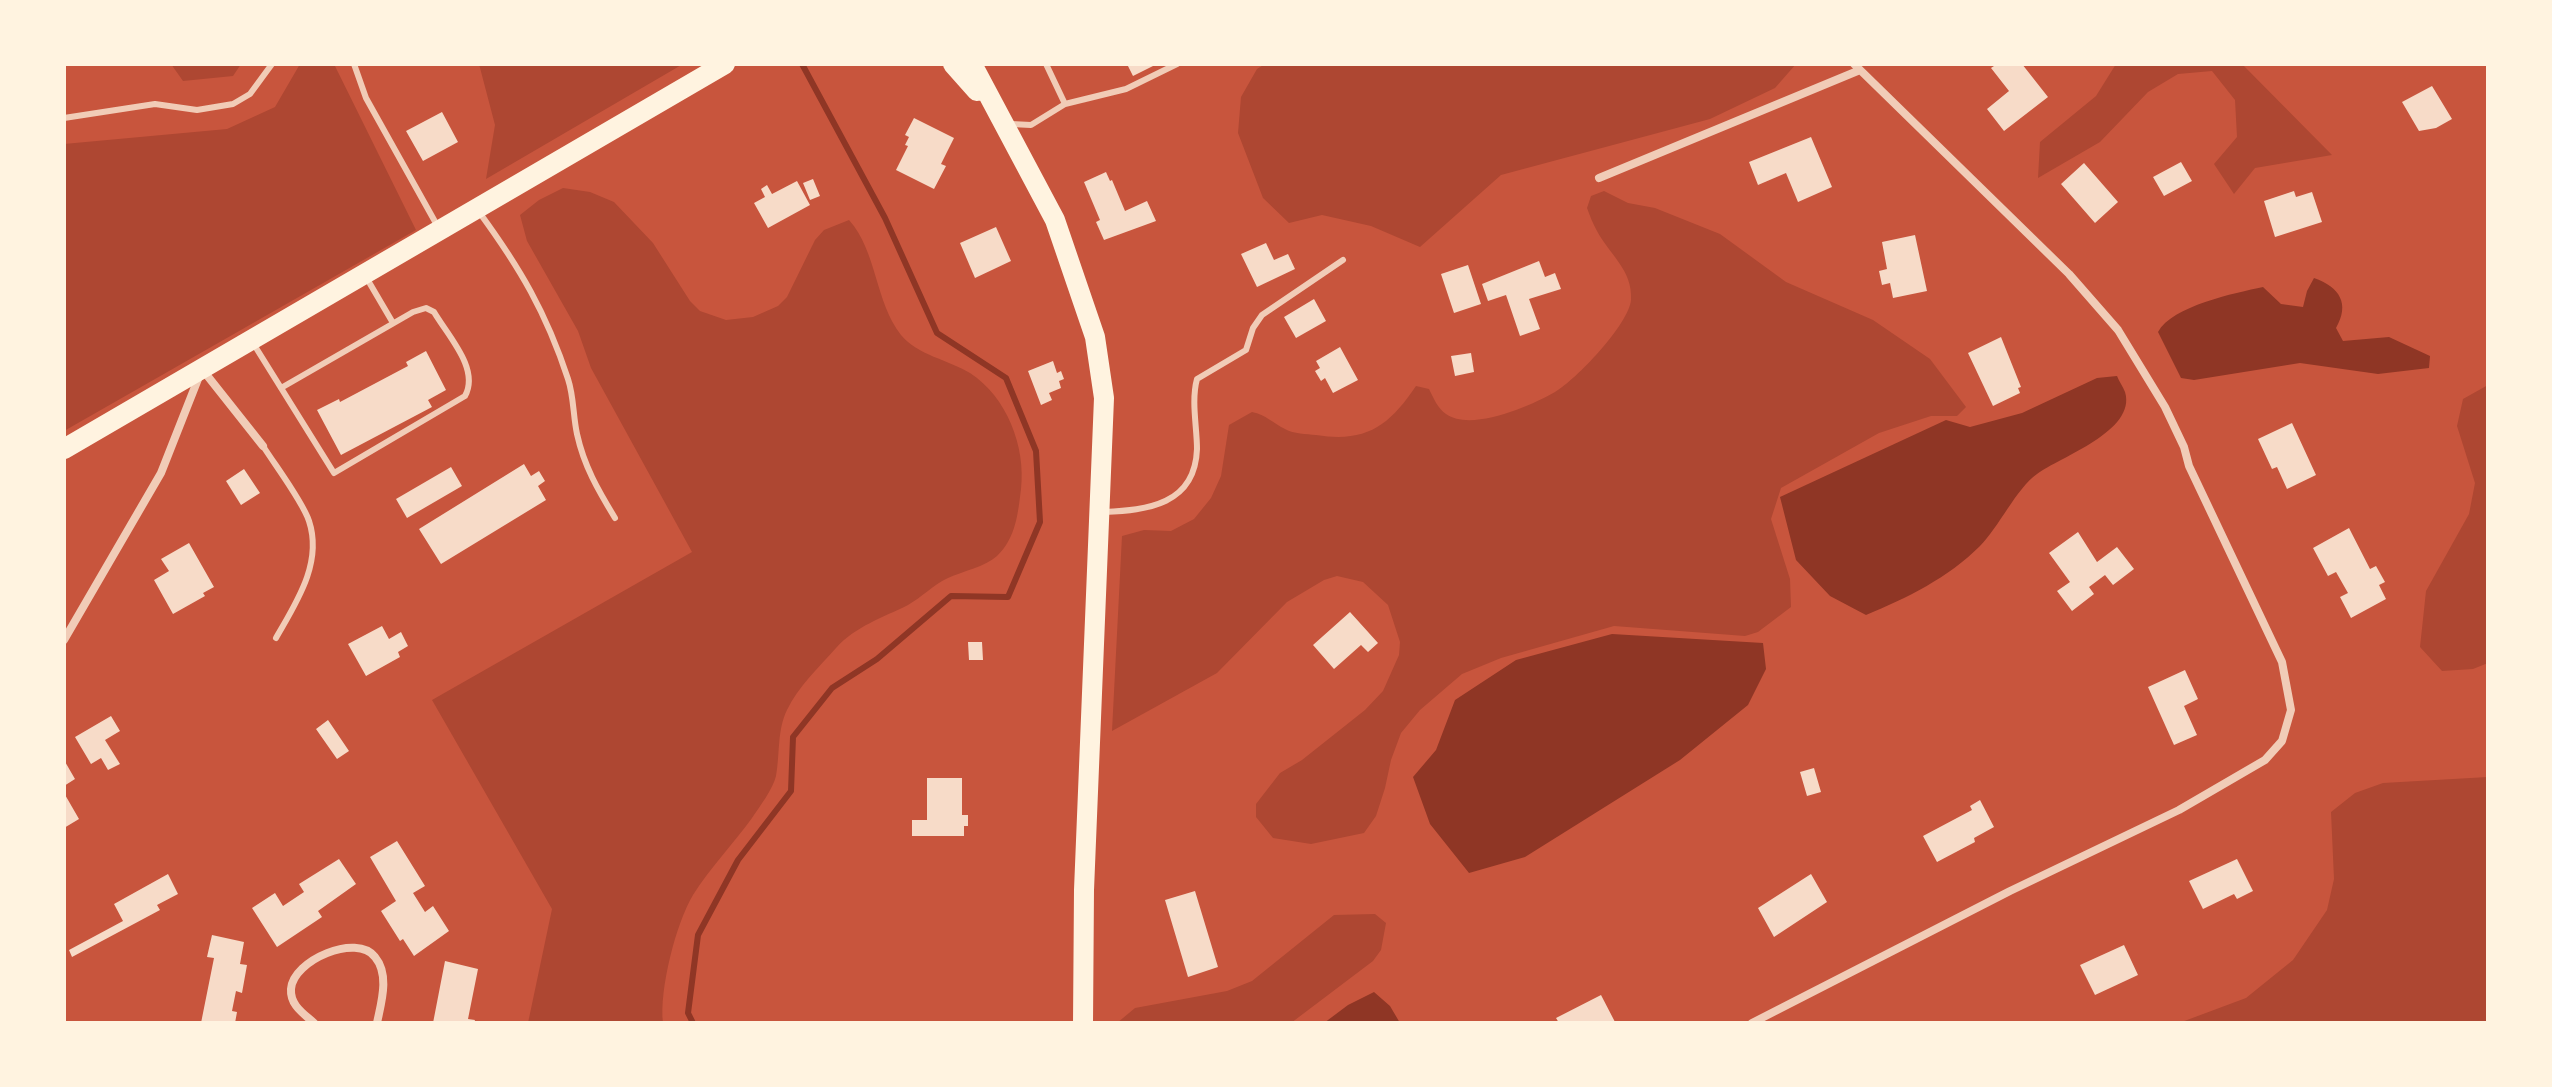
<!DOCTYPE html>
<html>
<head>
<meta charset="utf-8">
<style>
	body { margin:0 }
	#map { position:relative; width:2552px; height:1087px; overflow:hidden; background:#c8553d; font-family:Manrope,sans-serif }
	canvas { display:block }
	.frame { position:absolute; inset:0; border:66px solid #fff3e0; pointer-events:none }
</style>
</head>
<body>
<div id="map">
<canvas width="2552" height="1087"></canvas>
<div class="frame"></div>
</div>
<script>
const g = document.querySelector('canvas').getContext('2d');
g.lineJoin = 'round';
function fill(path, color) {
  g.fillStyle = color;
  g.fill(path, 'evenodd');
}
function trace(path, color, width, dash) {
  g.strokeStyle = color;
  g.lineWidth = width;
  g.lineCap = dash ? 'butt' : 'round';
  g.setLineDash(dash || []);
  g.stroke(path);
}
fill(new Path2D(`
	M171 64H241L233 76 183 81Z
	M300 64H334L416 230 64 431V144L227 129 275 107Z
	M479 64H683L486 179 495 125Z
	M1265 64H1796L1775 88 1710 119 1501 175 1420 247 1371 226 1322 215 1289 223 1263 198 1238 133 1241 97 1257 69Z
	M2116 64H2242L2332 155 2255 168 2234 194 2214 164 2237 137 2235 100 2212 71 2178 74 2148 92 2100 142 2038 178 2040 142 2096 96Z
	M563 188 590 192 614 202 653 243 690 301 700 311 726 320 753 317 778 306 787 297 815 240 824 230 849 220C877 251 875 302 901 335 917 355 949 360 970 373 1007 397 1026 447 1021 489 1018 513 1016 538 997 556 985 567 963 571 948 578 933 585 922 597 908 605 882 618 856 626 836 648 819 667 798 687 787 710 777 730 780 755 776 776 773 789 760 806 752 818 733 844 710 868 693 895 676 923 659 990 663 1023H528L552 909 432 700 692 552 591 368 578 331 527 241 520 215 539 200Z
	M1604 191 1628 203 1655 208 1720 234 1786 282 1873 320 1930 359 1966 407 1957 416H1931L1879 433 1781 488 1771 519 1790 579 1791 607 1758 632 1745 636 1614 626 1501 658 1462 674 1420 710 1401 733 1391 760 1385 788 1376 816 1364 833 1311 844 1273 838 1256 817V804L1280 773 1302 760 1365 710 1383 691 1399 655 1400 642 1388 605 1363 582 1337 576 1324 580 1287 602 1217 673 1112 731 1122 536 1144 530 1171 531 1194 519 1211 498 1221 476 1229 425 1252 412C1266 415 1273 423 1285 429 1294 434 1306 434 1316 435 1366 443 1389 426 1416 386L1429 389C1433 397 1438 409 1446 414 1471 432 1531 406 1555 392 1576 380 1629 324 1631 300 1633 270 1609 254 1597 231 1593 224 1590 216 1587 208L1591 196Z
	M2488 385V663L2473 669 2442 671 2420 647 2426 591 2469 514 2475 483 2457 426 2463 399Z
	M2488 777V1023H2179L2246 998 2293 960 2327 910 2334 879 2331 812 2355 793 2383 783Z
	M1375 914 1386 923 1381 950 1373 961 1291 1023H1117L1135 1008 1227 991 1252 981 1334 915Z`), '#ae4732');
fill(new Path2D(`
	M2314 278C2340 287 2350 304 2336 328L2343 341 2389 337 2430 356 2429 368 2378 374 2300 363 2194 380 2181 378 2158 332C2172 306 2235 293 2263 287L2281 304 2303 307 2307 291Z
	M2117 376C2119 381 2123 387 2125 392 2137 431 2060 457 2037 474 2016 489 1999 527 1980 546 1948 578 1907 598 1866 615L1830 596 1796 560 1780 497 1946 420 1970 427 2022 413 2097 378Z
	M1612 634 1763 643 1766 669 1748 705 1680 760 1525 857 1469 873 1430 824 1413 777 1436 750 1455 700 1516 660Z
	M1374 992 1390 1006 1400 1023H1324L1348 1005Z`), '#8f3625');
trace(new Path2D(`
	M693 1023 688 1013 698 935 738 860 791 791 793 737 832 688 877 659 951 596 1008 597 1040 522 1036 451 1006 378 937 333 885 218 802 64`), '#8f3625', 6);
fill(new Path2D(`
	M1127 64H1157L1133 76Z
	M1997 64H2022L2048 97 2004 131 1987 109 2009 91 1991 68Z
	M2432 86 2452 119 2436 128 2419 131 2402 102Z
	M442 112 458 142 423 161 406 131Z
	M914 118 954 138 941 164 946 166 934 189 896 170 908 146 905 145 909 137 905 135Z
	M1811 137 1832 187 1798 202 1786 173 1758 185 1749 162Z
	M2181 162 2192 181 2164 196 2153 177Z
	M2084 163 2118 202 2095 223 2061 184Z
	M1106 172 1110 181 1112 180 1125 211 1147 201 1156 221 1104 240 1096 222 1100 220 1084 182Z
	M813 179 820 196 810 200 803 183Z
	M797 181 810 205 768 228 754 203 765 197 761 189 767 185 772 194Z
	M2294 191 2296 197 2312 192 2322 222 2275 237 2264 201Z
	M996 227 1011 261 975 278 960 243Z
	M1915 235 1927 291 1893 298 1890 283 1882 285 1879 271 1887 269 1882 242Z
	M1266 243 1274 260 1288 254 1295 269 1257 287 1241 254Z
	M1539 261 1545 277 1555 273 1561 289 1529 299 1540 329 1520 336 1506 295 1488 301 1482 284Z
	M1468 265 1481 304 1454 313 1441 274Z
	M1314 299 1326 321 1296 338 1284 317Z
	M2001 337 2021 387 2018 388 2020 393 1993 406 1968 353Z
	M1340 347 1358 380 1333 393 1325 378 1321 381 1315 371 1320 368 1316 361Z
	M426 351 446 390 428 400 432 407 341 455 317 410 339 399 340 402 408 366 406 362Z
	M1471 353 1474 372 1455 376 1451 356Z
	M1053 361 1057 373 1061 371 1064 379 1059 381 1061 388 1049 393 1052 400 1041 405 1028 371Z
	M2292 423 2316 475 2287 489 2277 467 2272 469 2258 439Z
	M524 464 531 476 539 471 545 481 538 486 546 500 441 564 419 529Z
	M451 467 462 486 407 518 396 499Z
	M244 469 260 493 241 505 226 481Z
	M2349 528 2370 569 2376 566 2385 582 2379 585 2386 599 2351 618 2340 597 2348 593 2336 572 2328 576 2313 548Z
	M2078 532 2097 562 2117 547 2134 569 2113 585 2105 575 2089 587 2094 594 2072 611 2057 591 2070 582 2049 553Z
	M189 543 214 587 203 593 205 596 173 614 154 580 169 571 161 559Z
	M1350 612 1378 643 1368 652 1361 645 1334 669 1313 645Z
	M382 626 389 639 401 632 408 646 398 652 400 657 366 676 348 644Z
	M968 642H982L983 660H969Z
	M2185 670 2198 699 2184 706 2197 735 2174 745 2148 687Z
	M111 716 120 731 105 740 120 764 108 770 101 758 91 764 75 737Z
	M328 720 349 751 337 759 316 729Z
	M64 760 75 779 64 786Z
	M1814 768 1821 792 1807 796 1800 772Z
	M927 778H962V815H968V826H964V836H912V820H927Z
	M64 793 79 819 64 828Z
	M1980 800 1994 827 1974 838 1975 842 1937 862 1923 836 1972 810 1970 806Z
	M397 841 425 886 413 893 425 912 433 906 449 931 414 956 403 939 400 941 381 911 396 901 370 857Z
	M339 859 356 884 318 911 322 917 277 947 252 908 275 893 283 906 304 892 299 884Z
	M2237 859 2253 891 2237 899 2234 894 2203 909 2189 881Z
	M168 874 178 894 157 905 160 910 72 957 69 950 123 921 114 904Z
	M1811 874 1827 902 1774 937 1758 908Z
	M1195 891 1218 967 1188 977 1165 900Z
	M212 935 244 942 240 964 247 965 242 993 236 991 232 1011 237 1012 235 1023H201L214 958 207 957Z
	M2124 945 2138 975 2095 995 2080 965Z
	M445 961 478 969 468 1019 475 1020 474 1023H433Z
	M1601 995 1615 1022 1559 1023 1556 1018Z`), '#f7dbc8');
trace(new Path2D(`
	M354 64 366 98 438 227
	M1046 64 1065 104 1126 89 1177 64
	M64 118 155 104 197 110 233 104 250 94 272 64
	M1011 124 1031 125 1065 104
	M479 212C520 268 546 312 568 379 574 397 573 416 577 434 584 466 598 490 615 518
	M366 277 393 323
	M253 343 334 473 465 396C480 369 448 336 434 312L426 308 413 312 281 388
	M263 446C275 465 303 502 309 521 323 563 296 603 276 638
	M1104 512C1147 510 1195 505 1197 449 1197 427 1191 401 1197 379L1246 350 1253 328 1262 315 1343 260`), '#f1ccb7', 6);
trace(new Path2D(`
	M1599 178 1860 70
	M64 640 161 473 202 369 263 446
	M314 1023C303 1013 290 1005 291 989 293 960 357 933 375 957 390 975 381 1003 377 1023
	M1752 1023 2010 891 2179 810 2265 760 2282 741 2291 710 2282 662 2189 466 2184 447 2165 407 2118 330 2069 274 1854 64`), '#f1ccb7', 8);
trace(new Path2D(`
	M953 64 977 91
	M972 64 1055 220 1095 337 1104 398 1084 890 1083 1023
	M64 449 725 64`), '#fff3e0', 20);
</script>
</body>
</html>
